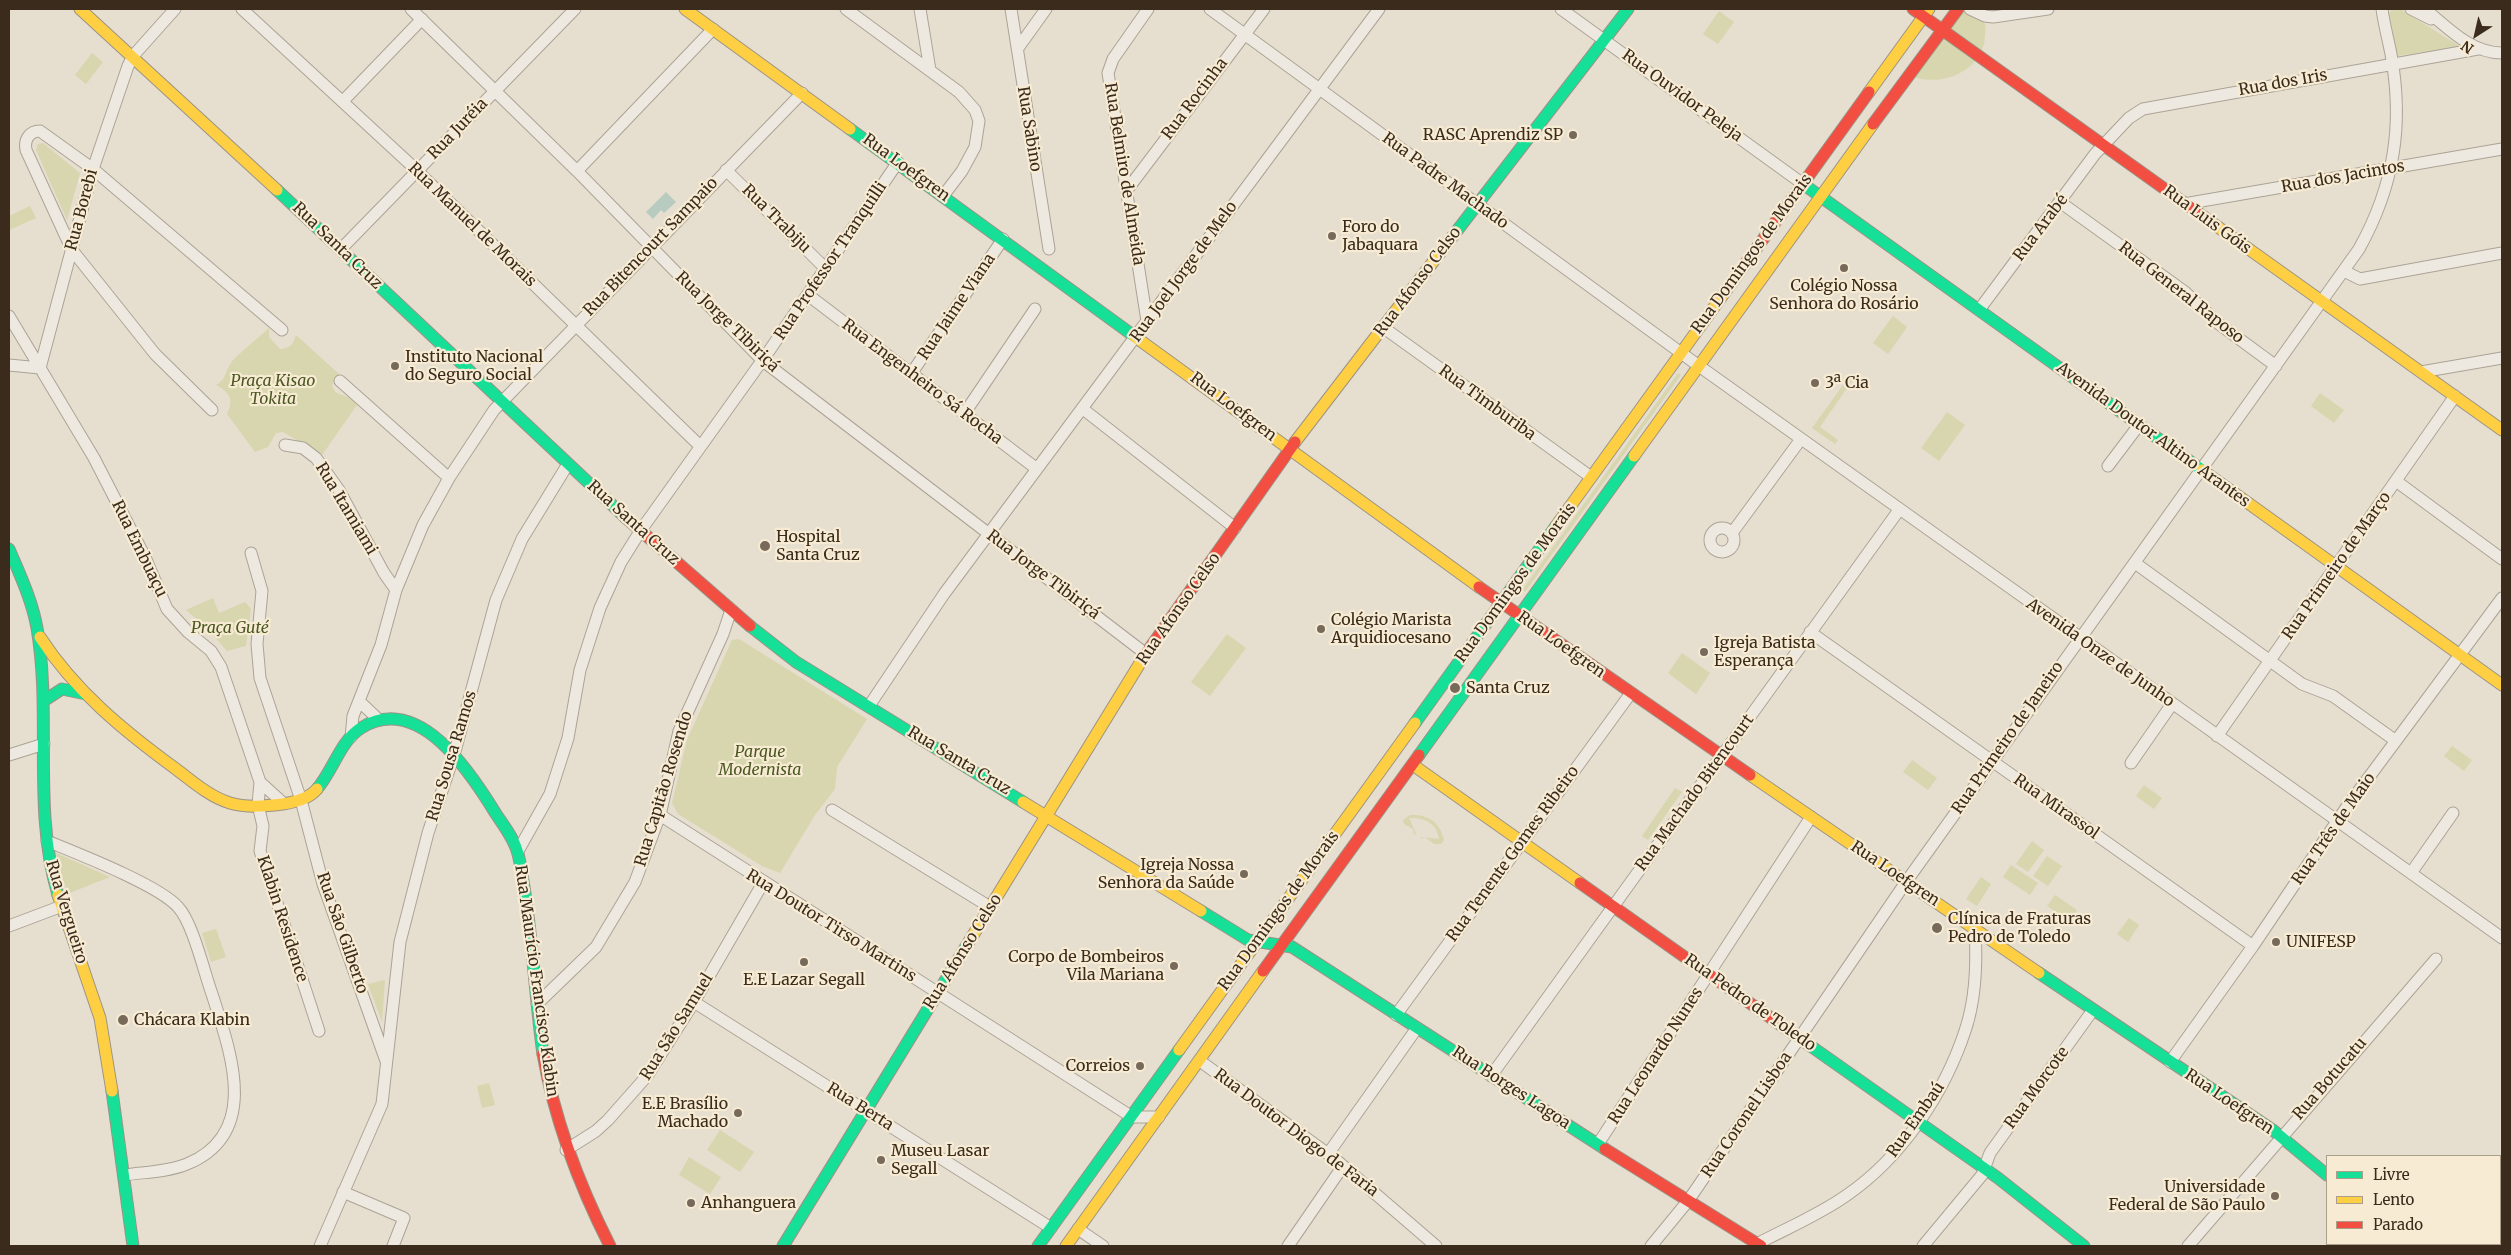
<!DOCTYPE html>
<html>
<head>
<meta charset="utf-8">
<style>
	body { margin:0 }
	#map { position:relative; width:2511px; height:1255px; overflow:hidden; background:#e6dece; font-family:Merriweather,serif }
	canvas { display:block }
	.frame { position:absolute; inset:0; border:10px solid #3b2b1d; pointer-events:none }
	.legend { position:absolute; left:2326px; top:1155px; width:175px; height:90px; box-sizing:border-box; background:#f7ecd3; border:1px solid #ac9f8a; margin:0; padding:6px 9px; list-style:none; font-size:15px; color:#3b2b1d }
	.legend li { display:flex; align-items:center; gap:10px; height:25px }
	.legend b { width:25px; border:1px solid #ac9f8a }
	.north { position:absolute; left:2451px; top:10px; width:50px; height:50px; -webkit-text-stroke:4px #f7ecd3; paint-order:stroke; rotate:215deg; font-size:14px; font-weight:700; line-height:20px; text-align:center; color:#3b2b1d }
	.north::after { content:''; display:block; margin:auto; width:18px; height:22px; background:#3b2b1d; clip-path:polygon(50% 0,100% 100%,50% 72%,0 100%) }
</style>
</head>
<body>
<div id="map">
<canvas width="2511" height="1255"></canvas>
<div class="frame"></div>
<ul class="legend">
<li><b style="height:6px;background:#16e098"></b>Livre</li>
<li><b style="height:6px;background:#ffcf43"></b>Lento</li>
<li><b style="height:6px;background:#f24e42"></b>Parado</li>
</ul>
<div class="north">N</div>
</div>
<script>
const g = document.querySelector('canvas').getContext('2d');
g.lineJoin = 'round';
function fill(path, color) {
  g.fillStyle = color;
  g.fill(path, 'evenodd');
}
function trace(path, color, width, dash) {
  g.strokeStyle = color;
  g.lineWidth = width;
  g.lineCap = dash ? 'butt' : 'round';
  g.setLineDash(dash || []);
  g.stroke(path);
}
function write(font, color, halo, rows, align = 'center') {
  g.font = font + ' Merriweather,serif';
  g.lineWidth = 4.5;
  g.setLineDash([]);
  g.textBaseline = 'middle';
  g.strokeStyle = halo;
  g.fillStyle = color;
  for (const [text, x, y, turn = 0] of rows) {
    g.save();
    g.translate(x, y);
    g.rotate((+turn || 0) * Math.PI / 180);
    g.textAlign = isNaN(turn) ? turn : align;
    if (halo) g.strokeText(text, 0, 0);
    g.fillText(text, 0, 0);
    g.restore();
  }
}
fill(new Path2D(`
	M1962 9C1968 12 1978 16 1983 20 1986 24 1986 30 1985 35 1984 70 1944 87 1914 77Z
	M2392 9H2400L2461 47 2397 56 2389 14Z
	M1719 11 1734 22 1718 44 1703 34Z
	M92 53 103 62 86 84 75 75Z
	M43 143 80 173 67 220 36 150 38 144Z
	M30 206 36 218 9 230V216Z
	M1893 316 1907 327 1888 354 1873 343Z
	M269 328V337L280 349C290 349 293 344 296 335L339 374 332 385C335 395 339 393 347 397 351 398 354 403 357 405L322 455 283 432 276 433 268 447 255 452 227 414C234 401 230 392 216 385 226 380 225 372 231 363 234 357 262 335 269 328Z
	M1678 373 1681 375 1525 592 1522 590Z
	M1850 375 1854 378 1820 427 1838 440 1835 444 1812 428Z
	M2320 393 2344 410 2334 423 2311 406Z
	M1947 412 1965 425 1939 461 1921 448Z
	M213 598 219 613 245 602 251 609 246 646 227 651 205 626 186 610Z
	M1227 634 1246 648 1210 696 1191 682Z
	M739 639 867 719 837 767 835 789 815 815 780 873 762 866 678 814 672 803 687 740 732 640Z
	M1682 653 1710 673 1696 694 1668 673Z
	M2452 746 2472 760 2464 771 2444 756Z
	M1912 760 1937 778 1928 790 1903 772Z
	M2144 785 2162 798 2154 809 2136 796Z
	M1675 788 1682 792 1648 840 1642 836Z
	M1410 815C1428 814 1440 822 1444 840L1441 844H1434L1425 837 1421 839V837L1439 839C1437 823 1424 817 1409 818L1416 834 1414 835 1413 829 1404 824 1403 820Z
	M2032 841 2044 850 2028 872 2016 864Z
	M56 853 110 877 67 894Z
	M2047 856 2062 866 2048 886 2033 876Z
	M2011 865 2038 883 2030 895 2003 877Z
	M1981 877 1991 884 1977 906 1966 899Z
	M2055 895 2077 910 2069 921 2047 906Z
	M2129 918 2139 925 2128 942 2117 934Z
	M216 929 226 957 211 962 202 933Z
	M385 980 382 1022 368 984Z
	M489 1083 495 1105 482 1108 477 1086Z
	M720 1130 754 1152 740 1172 707 1150Z
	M689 1157 721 1177 710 1194 679 1175Z`), '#d7d6af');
fill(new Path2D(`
	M666 192 676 202 664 213 661 210 653 219 646 212Z`), '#b8cbc0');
const street = new Path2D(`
	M242 9 410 164 699 445
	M411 9 577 171 763 361 1146 654
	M846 9 959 92 975 110 979 121 975 147 962 171 943 196
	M920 9 930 70
	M1011 9 1049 249
	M1210 9 1699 366 2502 938
	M1561 9 1803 184
	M1970 9 1985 16 1993 17 2048 9
	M2411 9 2431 19
	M2425 9C2448 28 2471 53 2502 53
	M1018 48 1046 9
	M343 101 422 19
	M726 170 825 268
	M577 171 713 29
	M1127 190 1264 9
	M2060 202 2185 292 2219 324 2276 366
	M2184 204 2502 149
	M341 249 575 9
	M2344 271 2360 279 2502 253
	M808 295 1037 469
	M1979 310 2095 154 2129 118 2143 109 2478 49
	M9 316 94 458 145 557 167 609 188 632 211 651 221 667 260 782 258 805 263 826 260 851 319 1031
	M1147 321 1108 73 1113 59 1148 9
	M1384 328 1591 477
	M9 365 40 368 93 169 128 66 133 56 175 9
	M2421 372 2502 358
	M911 374 1003 239
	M340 381 449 478
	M1083 409 1235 528
	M212 410 155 354 72 250 26 150C24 140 29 131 40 131L93 169 282 330
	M964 414 1035 309
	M285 445 303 448 316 458 339 490 384 573 396 590
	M2108 466 2139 425
	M2396 481 2502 559
	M1710 540a12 12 0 1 1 24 0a12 12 0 1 1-24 0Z
	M1732 533 1801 439
	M251 553 262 591 257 644 260 678 301 800 323 884 386 1061
	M2135 563 2302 684 2333 696 2396 741
	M1810 632 2253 946
	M360 702 378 719
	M869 706 944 594 1379 9
	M2217 736 2455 396
	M351 737 353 716 381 645 396 590 423 525 449 478 494 410 802 93
	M9 755 44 744
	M2131 763 2172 704
	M260 782 282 802
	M832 810 990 907
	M660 815 1132 1117H1159
	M47 841C76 853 159 885 178 907 193 923 204 972 212 994 230 1051 262 1133 187 1164 168 1172 144 1172 124 1175
	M518 851 550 794 568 738 580 670 600 608 621 562 641 530 769 351 898 162
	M2411 873 2453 813
	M9 926 62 906
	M694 1002 1051 1228
	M537 1004 596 947 635 882 660 815 679 731 723 634 731 610
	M1396 1015 1631 693
	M1200 1061 1335 1159 1436 1246
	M2170 1062 2253 946 2346 808 2502 598
	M1491 1076 1899 510
	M1598 1144 1811 817
	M566 1150 596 1131 608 1120 647 1076 694 1002 763 883
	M1328 1154 1417 1028
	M2500 1183 2502 1180
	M343 1192 404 1218 393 1246
	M1078 1229 1103 1246
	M1757 1244C1787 1228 1819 1215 1847 1195 1902 1157 1944 1094 1965 1031 1976 999 1977 963 1975 930
	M320 1246 382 1104 400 942 428 833 454 755 496 600 522 539 568 464
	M1288 1246 1343 1166
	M1651 1246 1688 1201 1906 882 2359 249C2394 186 2404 125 2391 54 2388 39 2384 24 2382 9
	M1923 1246 1982 1175 1990 1153 2093 1010
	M2188 1246 2436 959
	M2446 1246 2448 1244`);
const fast = new Path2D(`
	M850 129 1134 336
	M1803 184 2202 470
	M277 190 625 517
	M1456 232 1628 9
	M9 549C20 575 32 600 37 628 52 716 32 808 58 895
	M750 626 796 662 1023 802
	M45 700 62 689 86 694
	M1415 723 1556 526
	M1419 755 1634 456
	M317 789C333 771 340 741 361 728 419 692 471 773 496 814 504 826 515 840 518 854 521 865 522 876 524 887 533 942 535 998 543 1054
	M1201 911 1248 940 1292 947 1605 1149
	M2039 973 2274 1131 2327 1175
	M1778 1023 1998 1178 2084 1246
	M112 1091 133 1246
	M783 1246 967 945
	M1038 1246 1179 1050`);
const slow = new Path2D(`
	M80 9 277 190
	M685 9 850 129
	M1869 92 1929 9
	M2197 212 2502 430
	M1134 336 1479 587
	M1295 442 1456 232
	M1634 456 1873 124
	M2202 470 2502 685
	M1556 526 1725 292
	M40 637C75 691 124 731 176 769 192 781 210 797 230 803 247 808 266 806 283 804 295 802 309 799 317 789
	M1413 765 1580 883
	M1750 775 2039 973
	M1023 802 1201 911
	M58 895 100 1018 112 1091
	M967 945 1145 655
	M1179 1050 1415 723
	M2409 1244 2412 1246
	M1066 1246 1263 971`);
const jam = new Path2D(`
	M1913 9 2197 212
	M1873 124 1958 9
	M1725 292 1869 92
	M625 517 750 626
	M1479 587 1750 775
	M1145 655 1295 442
	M1580 883 1778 1023
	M1263 971 1419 755
	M543 1054C555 1122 579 1185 610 1246
	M1605 1149 1761 1246`);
trace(street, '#aba396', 13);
trace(fast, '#9b9386', 13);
trace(slow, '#9b9386', 13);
trace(jam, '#9b9386', 13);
trace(street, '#eee9e0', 11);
trace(fast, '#16e098', 11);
trace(slow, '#ffcf43', 11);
trace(jam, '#f24e42', 11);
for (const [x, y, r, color] of [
	[1573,135,5,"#776a5b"],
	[1332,236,5,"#776a5b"],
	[1844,268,5,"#776a5b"],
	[395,366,5,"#776a5b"],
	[1815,383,5,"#776a5b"],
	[765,546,6,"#776a5b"],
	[1321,629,5,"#776a5b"],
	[1704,652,5,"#776a5b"],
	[1455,688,6,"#776a5b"],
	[1244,874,5,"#776a5b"],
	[1937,928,6,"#776a5b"],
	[2276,942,5,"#776a5b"],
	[804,962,5,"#776a5b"],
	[1174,966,5,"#776a5b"],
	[123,1020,6,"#776a5b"],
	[1140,1066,5,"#776a5b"],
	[738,1113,5,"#776a5b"],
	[881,1160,5,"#776a5b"],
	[2275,1196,5,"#776a5b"],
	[691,1203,5,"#776a5b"]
]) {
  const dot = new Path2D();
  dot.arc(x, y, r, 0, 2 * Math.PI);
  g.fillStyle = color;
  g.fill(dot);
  trace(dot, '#f7ecd3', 2);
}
write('16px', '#3b2b1d', '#f7ecd3', [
	["Rua dos Iris",2283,83,-10],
	["Rua Ouvidor Peleja",1682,96,36],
	["Rua Rocinha",1195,99,-53],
	["Rua Juréia",458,129,-46],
	["Rua Sabino",1029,129,81],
	["Rua Loefgren",906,168,36],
	["Rua Belmiro de Almeida",1124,174,81],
	["Rua dos Jacintos",2343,177,-10],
	["Rua Padre Machado",1445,181,36],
	["Rua Borebi",82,210,-75],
	["Rua Trabiju",776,219,45],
	["Rua Luis Góis",2207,220,36],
	["Rua Manuel de Morais",472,225,44],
	["Rua Arabé",2041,228,-53],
	["Rua Santa Cruz",337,246,44],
	["Rua Bitencourt Sampaio",651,247,-46],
	["Rua Domingos de Morais",1752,254,-54],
	["Rua Professor Tranquilli",831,261,-56],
	["Rua Joel Jorge de Melo",1184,272,-54],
	["Rua Afonso Celso",1418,282,-53],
	["Rua General Raposo",2181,293,38],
	["Rua Jaime Viana",957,307,-56],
	["Rua Jorge Tibiriçá",727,322,44],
	["Rua Engenheiro Sá Rocha",922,382,37],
	["Rua Timburiba",1487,403,36],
	["Rua Loefgren",1233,407,37],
	["Avenida Doutor Altino Arantes",2153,435,36],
	["Rua Itamiami",346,509,59],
	["Rua Santa Cruz",633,523,42],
	["Rua Embuaçu",139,549,64],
	["Rua Primeiro de Março",2337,566,-55],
	["Rua Jorge Tibiriçá",1043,575,37],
	["Rua Domingos de Morais",1516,583,-54],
	["Rua Afonso Celso",1179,609,-55],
	["Rua Loefgren",1561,645,35],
	["Avenida Onze de Junho",2100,653,35],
	["Rua Primeiro de Janeiro",2008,738,-55],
	["Rua Sousa Ramos",452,756,-73],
	["Rua Santa Cruz",959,761,31],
	["Rua Capitão Rosendo",664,789,-73],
	["Rua Machado Bitencourt",1695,793,-54],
	["Rua Mirassol",2056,807,35],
	["Rua Três de Maio",2334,829,-55],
	["Rua Tenente Gomes Ribeiro",1513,854,-54],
	["Rua Loefgren",1895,874,34],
	["Rua Domingos de Morais",1279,911,-54],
	["Rua Vergueiro",66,912,73],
	["Klabin Residence",282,919,72],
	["Rua Doutor Tirso Martins",831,926,32],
	["Rua São Gilberto",342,933,71],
	["Rua Afonso Celso",963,952,-58],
	["Rua Maurício Francisco Klabin",536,981,82],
	["Rua Pedro de Toledo",1750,1003,35],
	["Rua São Samuel",677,1027,-58],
	["Rua Leonardo Nunes",1656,1056,-57],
	["Rua Botucatu",2330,1079,-49],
	["Rua Borges Lagoa",1511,1088,33],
	["Rua Morcote",2037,1088,-54],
	["Rua Loefgren",2229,1102,34],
	["Rua Berta",860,1107,32],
	["Rua Coronel Lisboa",1747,1115,-56],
	["Rua Embaú",1916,1120,-55],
	["Rua Doutor Diogo de Faria",1296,1133,37]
]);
write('16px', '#3b2b1d', '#f7ecd3', [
	["RASC Aprendiz SP",1563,135,"right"],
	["Foro do",1342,227],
	["Jabaquara",1342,245],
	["Colégio Nossa",1844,286,"center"],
	["Senhora do Rosário",1844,304,"center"],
	["Instituto Nacional",405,357],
	["do Seguro Social",405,375],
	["3ª Cia",1825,383],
	["Hospital",776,537],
	["Santa Cruz",776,555],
	["Colégio Marista",1331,620],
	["Arquidiocesano",1331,638],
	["Igreja Batista",1714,643],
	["Esperança",1714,661],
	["Santa Cruz",1466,688],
	["Igreja Nossa",1234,865,"right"],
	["Senhora da Saúde",1234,883,"right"],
	["Clínica de Fraturas",1948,919],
	["Pedro de Toledo",1948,937],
	["UNIFESP",2286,942],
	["Corpo de Bombeiros",1164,957,"right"],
	["Vila Mariana",1164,975,"right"],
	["E.E Lazar Segall",804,980,"center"],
	["Chácara Klabin",134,1020],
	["Correios",1130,1066,"right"],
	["E.E Brasílio",728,1104,"right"],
	["Machado",728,1122,"right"],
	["Museu Lasar",891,1151],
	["Segall",891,1169],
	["Universidade",2265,1187,"right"],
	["Federal de São Paulo",2265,1205,"right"],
	["Anhanguera",701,1203]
], 'left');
write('italic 16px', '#4c5823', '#f7ecd3', [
	["Praça Kisao",273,381],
	["Tokita",273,399],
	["Praça Guté",230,628],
	["Parque",760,752],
	["Modernista",760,770]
]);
</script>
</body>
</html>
